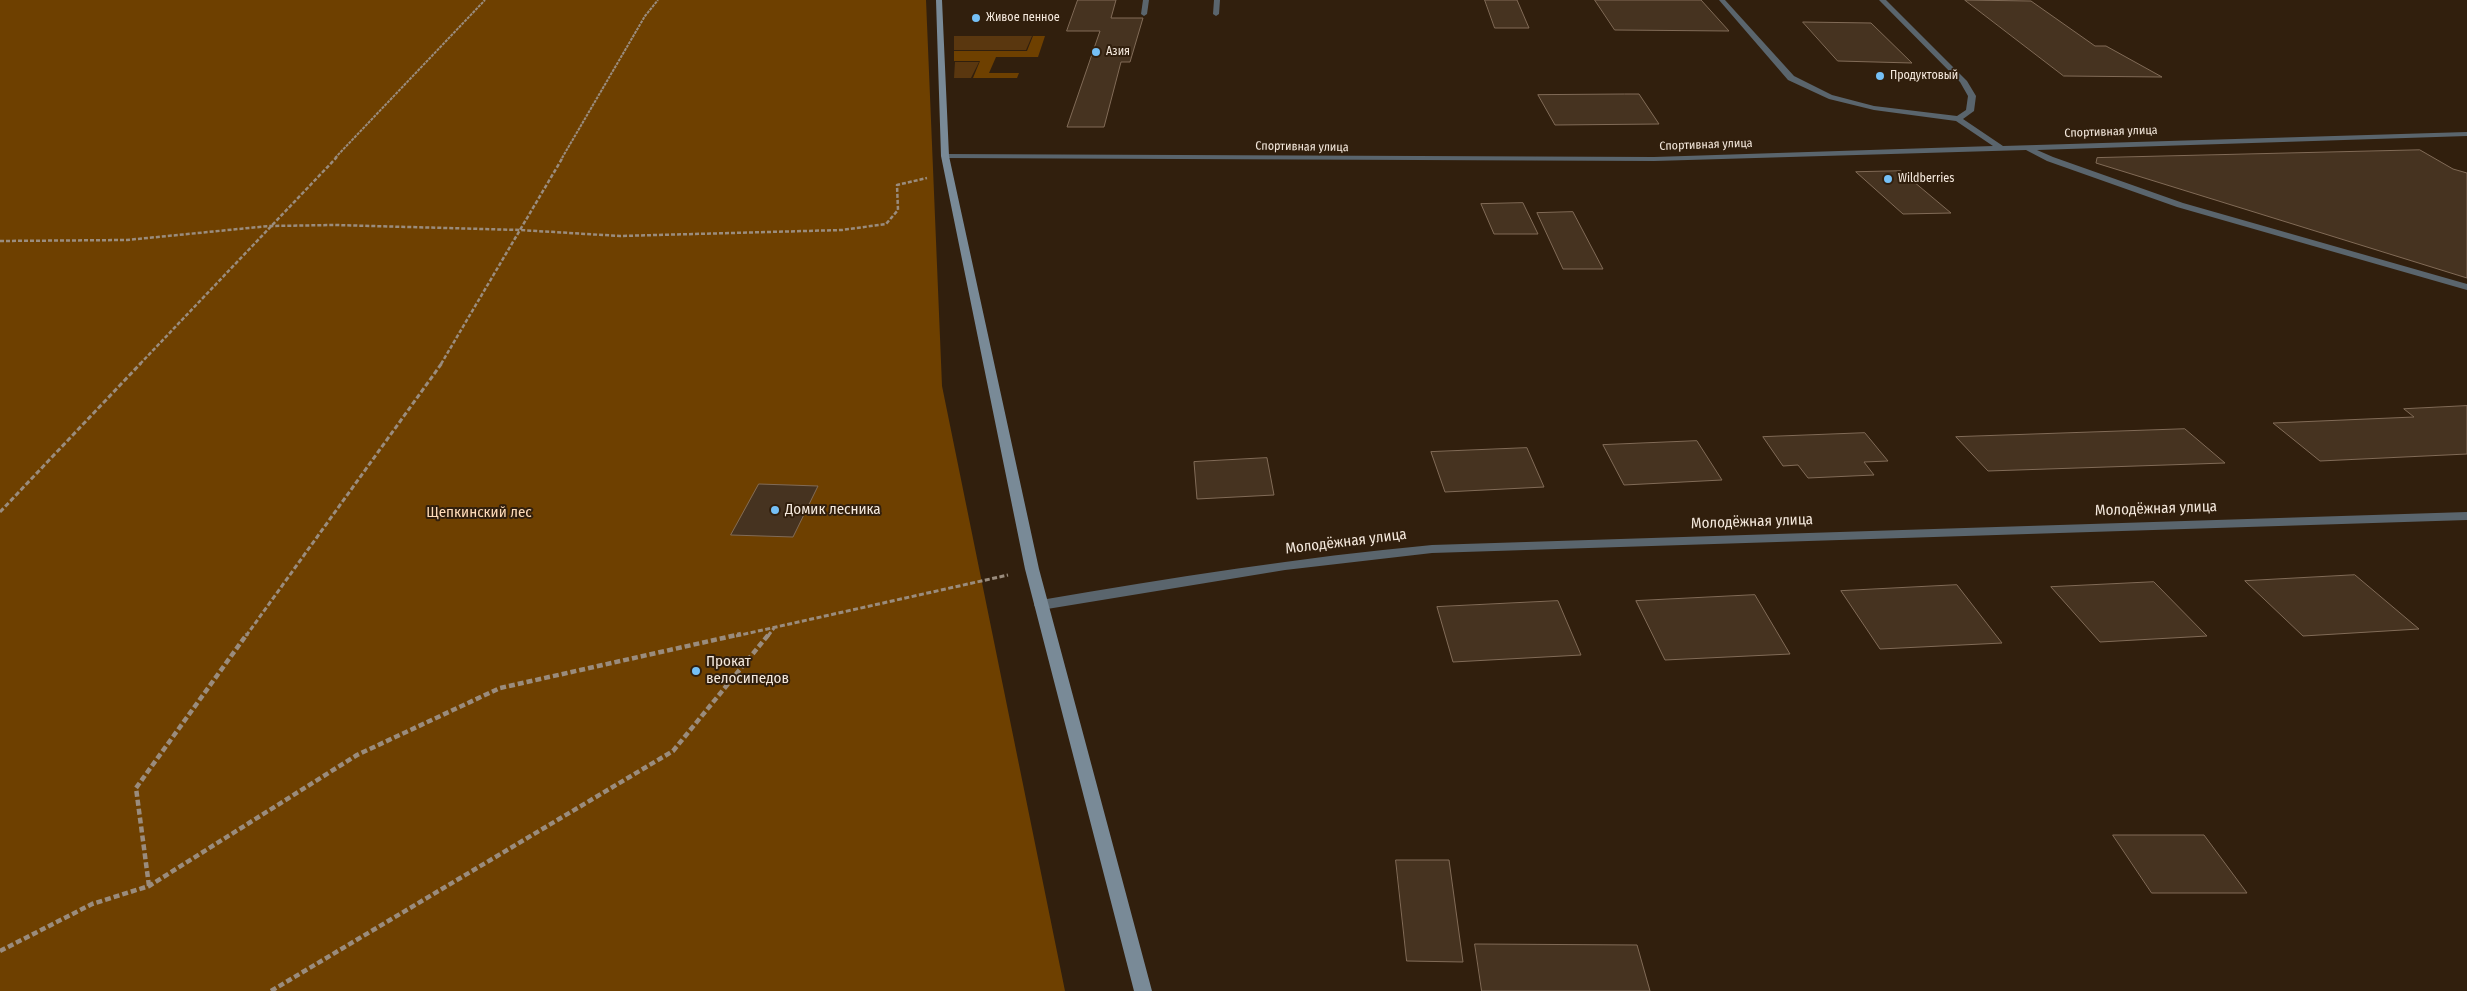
<!DOCTYPE html>
<html>
<head>
<meta charset="utf-8">
<style>
	body { margin:0 }
	canvas { display:block; background:#311f0d }
</style>
</head>
<body>
<canvas width="2467" height="991"></canvas>
<script>
const g = document.querySelector('canvas').getContext('2d');
g.lineJoin = 'round';
function fill(path, color) {
  g.fillStyle = color;
  g.fill(path, 'evenodd');
}
function trace(path, color, width, dash) {
  g.strokeStyle = color;
  g.lineWidth = width;
  g.lineCap = dash ? 'butt' : 'round';
  g.setLineDash(dash || []);
  g.stroke(path);
}
function write(font, color, halo, rows, align = 'center') {
  g.font = font + ' "Fira Sans Condensed",sans-serif';
  g.lineWidth = 4;
  g.setLineDash([]);
  g.textBaseline = 'middle';
  g.strokeStyle = halo;
  g.fillStyle = color;
  for (const [text, x, y, turn = 0] of rows) {
    g.save();
    g.translate(x, y);
    g.rotate((+turn || 0) * Math.PI / 180);
    g.textAlign = isNaN(turn) ? turn : align;
    if (halo) g.strokeText(text, 0, 0);
    g.fillText(text, 0, 0);
    g.restore();
  }
}
fill(new Path2D(`
	M954 36H1032L1026 50H954Z
	M955 62H979L971 78H954Z`), '#5a370f');
fill(new Path2D(`
	M0 0H926L942 386 1065 991H0Z
	M1033 36H1045L1038 57H996L989 73H1019L1017 78H973L980 61H954V51H1027Z`), '#6e4000');
const building = new Path2D(`
	M1078 0H1116L1111 18H1143L1130 62H1121L1104 127H1067L1100 31H1067Z
	M1485 0H1517L1529 28H1495Z
	M1595 0H1701L1729 31 1615 30Z
	M1965 0 2031 1 2095 46H2106L2162 77 2064 76Z
	M1803 22 1871 23 1912 63 1838 61Z
	M1625 94H1639L1659 124 1555 125 1538 95Z
	M2420 150 2453 169 2467 173V278L2096 163 2097 158Z
	M1901 171 1951 213 1903 214 1856 172Z
	M1523 203 1538 234H1494L1481 204Z
	M1573 212 1603 269H1563L1537 213Z
	M2467 406V454L2320 461 2273 423 2414 417 2404 409Z
	M2185 429 2225 463 1988 471 1956 437Z
	M1865 433 1888 461 1864 462 1874 475 1808 478 1798 465 1783 466 1763 437Z
	M1697 441 1722 480 1624 485 1603 445Z
	M1527 448 1544 487 1445 492 1431 452Z
	M1267 458 1274 495 1197 499 1194 462Z
	M759 484 818 486 793 537 731 535Z
	M2355 575 2419 629 2303 636 2245 581Z
	M2154 582 2207 636 2100 642 2051 587Z
	M1957 585 2002 643 1880 649 1841 591Z
	M1755 595 1790 654 1665 660 1636 601Z
	M1558 601 1581 655 1453 662 1437 607Z
	M2113 835H2204L2247 893H2152Z
	M1396 860H1449L1463 962 1407 961Z
	M1475 944 1637 945 1650 991H1482Z`);
fill(building, '#463320');
trace(building, '#816b57', 1);
trace(new Path2D(`
	M335 158 485 0
	M562 158 645 16 658 0`), '#9a8c7d', 2, [3, 1]);
trace(new Path2D(`
	M0 241 127 240 269 226 335 225 520 230 620 236 842 230 886 224 898 210 897 185 927 178
	M140 364 337 157
	M441 364 563 157`), '#9a8c7d', 2.5, [4, 2]);
trace(new Path2D(`
	M0 512 141 363
	M246 636 442 363
	M736 636 1008 575
	M768 636 774 628`), '#9a8c7d', 3, [5, 2.5]);
trace(new Path2D(`
	M149 886 136 788 247 634
	M0 951 92 904 149 886 357 755 500 688 741 634
	M271 991 673 751 769 634`), '#9a8c7d', 4.5, [6, 3]);
fill(new Path2D(`
	M1143 0H1149L1147 14 1144 16 1141 14Z
	M1214 0H1220L1219 14 1216 16 1213 14Z`), '#5a656d');
fill(new Path2D(`
	M1719 0H1725L1794 76 1832 95 1874 106 1957 116 1966 110 1968 96 1960 82 1879 0H1886L1967 81 1976 96 1974 111 1963 119 2003 146 2467 132V136L2037 150 2053 157 2183 203 2467 284V290L2177 207 2047 161 2026 150 1654 161 945 158 941 156 945 154 1654 157 1993 146 1956 121 1874 110 1829 99 1788 80Z
	M2467 512V520L1432 553 1285 570 1041 610 1036 608 1034 605 1036 602 1041 600C1171 578 1301 557 1432 545Z`), '#5a656d');
fill(new Path2D(`
	M936 0H942L949 156 1039 569 1152 991H1134L1025 569 941 156Z`), '#798a97');
for (const [x, y, r, color] of [
	[976,18,5,"#75c0f6"],
	[1096,52,5,"#75c0f6"],
	[1880,76,5,"#75c0f6"],
	[1888,179,5,"#75c0f6"],
	[775,510,5,"#75c0f6"],
	[696,671,5,"#75c0f6"]
]) {
  const dot = new Path2D();
  dot.arc(x, y, r, 0, 2 * Math.PI);
  g.fillStyle = color;
  g.fill(dot);
  trace(dot, '#311f0d', 2);
}
write('12px', '#f5e9dd', '#311f0d', [
	["Живое пенное",986,18],
	["Азия",1106,52],
	["Продуктовый",1890,76],
	["Wildberries",1898,179]
], 'left');
write('12px', '#f5e9dd', '#311f0d', [
	["Спортивная улица",2111,132,-2],
	["Спортивная улица",1706,145,-2],
	["Спортивная улица",1302,147,1]
]);
write('15px', '#f5e9dd', '#311f0d', [
	["Молодёжная улица",2156,509,-2],
	["Молодёжная улица",1752,522,-2],
	["Молодёжная улица",1346,542,-7]
]);
write('15px', '#f5e9dd', '#311f0d', [
	["Домик лесника",785,510],
	["Прокат",706,662],
	["велосипедов",706,679]
], 'left');
write('15px', '#ffdcba', '#311f0d', [
	["Щепкинский лес",479,513]
]);
</script>
</body>
</html>
